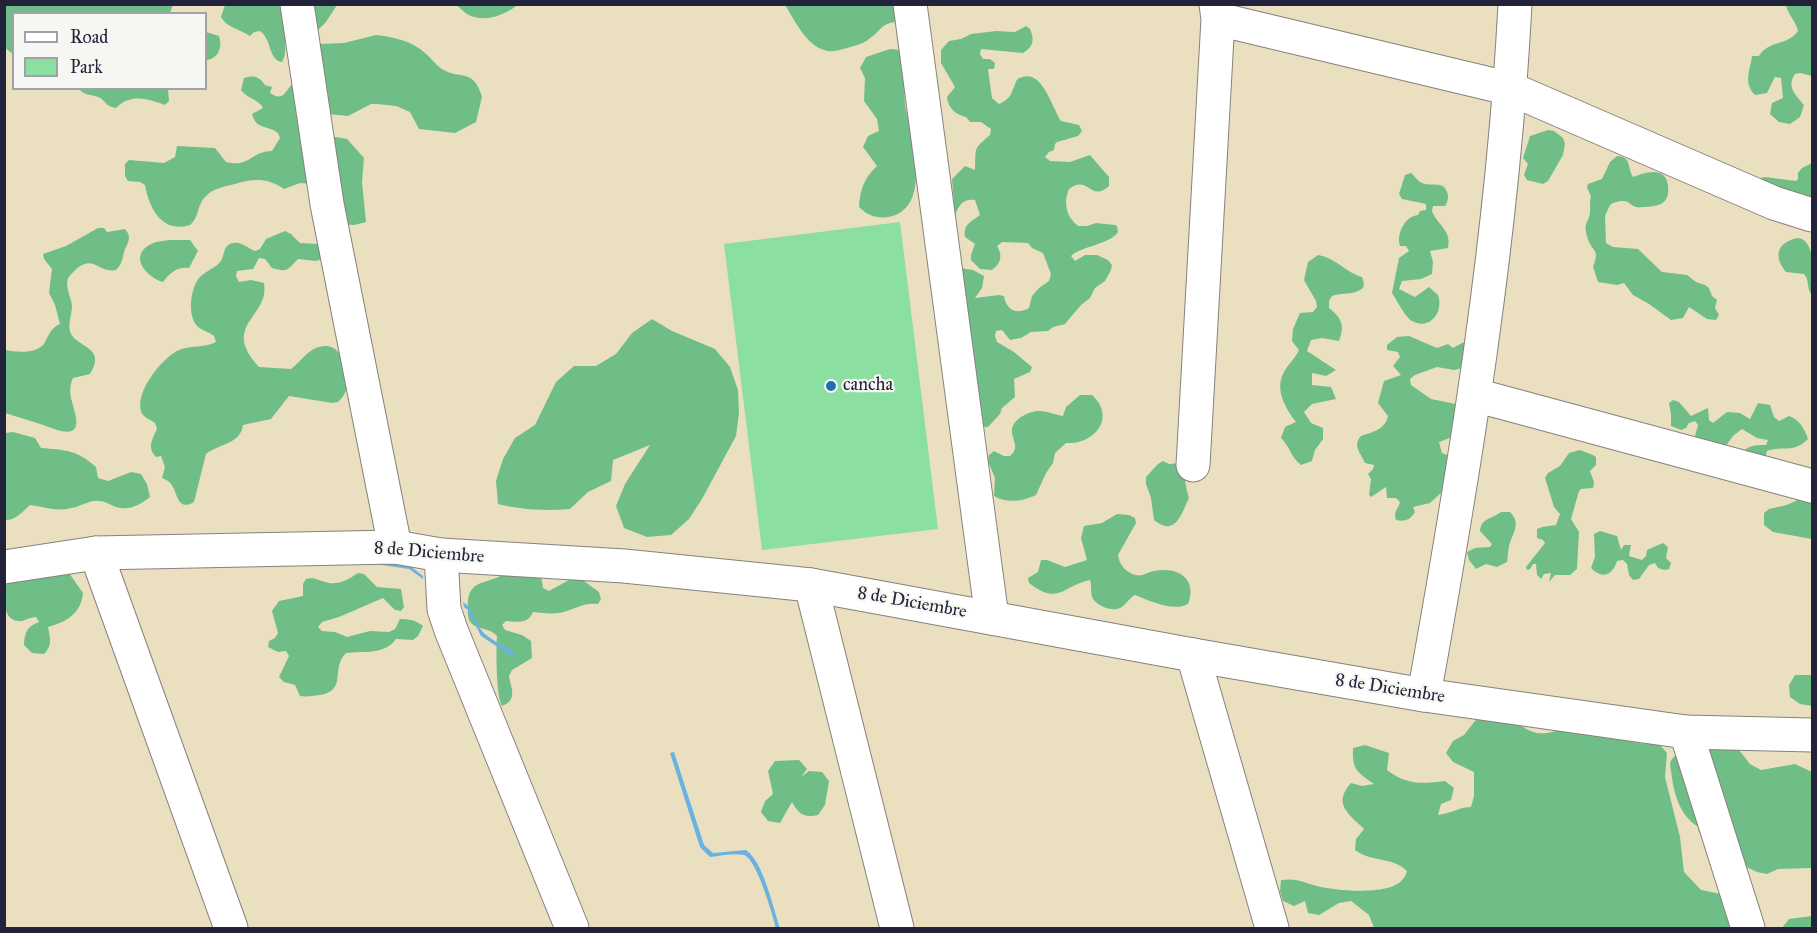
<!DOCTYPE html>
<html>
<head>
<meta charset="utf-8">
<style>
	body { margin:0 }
	#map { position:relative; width:1817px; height:933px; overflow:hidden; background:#eae0bf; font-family:"IM FELL Great Primer",serif }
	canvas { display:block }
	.frame { position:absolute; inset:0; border:6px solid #22223b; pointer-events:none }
	.legend { position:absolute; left:12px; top:12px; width:195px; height:78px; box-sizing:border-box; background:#f6f6f2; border:2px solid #a1a1a9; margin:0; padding:8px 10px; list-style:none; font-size:18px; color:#22223b }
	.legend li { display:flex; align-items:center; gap:12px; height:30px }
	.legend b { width:30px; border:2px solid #a1a1a9 }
</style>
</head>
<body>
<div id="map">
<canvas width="1817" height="933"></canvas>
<div class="frame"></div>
<ul class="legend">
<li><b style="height:8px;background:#fff"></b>Road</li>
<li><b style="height:16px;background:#8bdfa1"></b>Park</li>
</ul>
</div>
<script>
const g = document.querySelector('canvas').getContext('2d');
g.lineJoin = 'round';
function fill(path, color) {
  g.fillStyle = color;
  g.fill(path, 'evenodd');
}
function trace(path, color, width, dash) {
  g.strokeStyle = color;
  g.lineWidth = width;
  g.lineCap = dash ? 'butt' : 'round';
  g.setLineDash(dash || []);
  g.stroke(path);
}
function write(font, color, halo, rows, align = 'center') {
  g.font = font + ' "IM FELL Great Primer",serif';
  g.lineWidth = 4.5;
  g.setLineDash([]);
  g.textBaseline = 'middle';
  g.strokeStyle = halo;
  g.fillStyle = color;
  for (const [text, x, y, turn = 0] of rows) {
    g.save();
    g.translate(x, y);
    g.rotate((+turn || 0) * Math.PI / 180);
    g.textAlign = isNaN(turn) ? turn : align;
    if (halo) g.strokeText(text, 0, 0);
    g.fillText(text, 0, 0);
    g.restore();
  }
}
fill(new Path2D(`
	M900 222 938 529 762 550 724 244Z`), '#8bdfa1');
fill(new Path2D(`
	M4 5 173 4V5L170 13 14 14 13 54 5 48Z
	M225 5H337L326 22 317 31 287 33C283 43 288 52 282 62 268 60 272 39 260 31L254 32 250 36C240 29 227 28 221 17Z
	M456 5H518C504 15 484 24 467 14 463 12 460 7 456 5Z
	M785 5H908L900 22C880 22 883 30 869 39 863 44 854 46 847 48 840 50 831 53 824 50 806 45 794 19 785 5Z
	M1786 5H1812V76L1800 73 1795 74C1786 87 1796 95 1804 105L1800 117 1790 124 1779 122 1770 114 1772 103 1783 98 1781 78 1775 77 1767 93 1755 95C1743 83 1750 71 1752 56H1759C1770 39 1786 47 1798 31 1796 21 1788 15 1786 5Z
	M1026 26 1030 29C1035 40 1033 47 1023 53L981 49 980 54 983 59H990L995 63 994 69H988L992 98 999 104C1012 98 1011 93 1016 82 1017 78 1020 78 1023 77 1043 71 1052 108 1061 121L1079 125 1082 131 1078 136 1057 142 1055 144 1054 150 1049 152 1045 157 1050 161 1070 162 1090 155 1109 177V186C1091 203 1088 174 1069 189 1063 202 1066 217 1078 226H1087L1096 223 1115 225 1117 226 1118 232C1111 244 1079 247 1071 256L1075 261 1085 255H1097L1108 260 1112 265 1111 270 1105 281 1095 288 1090 298 1081 305 1065 324 1053 327 1048 331 1031 332 1021 338 1010 340 1002 330 996 331 995 336 997 342 1014 352 1032 367 1030 372 1014 379 1015 397 1002 408 1000 414 988 427H982L960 268 973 270 984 276 982 288 975 298 999 295 1004 296C1006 310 1017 315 1029 308L1032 296 1039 288 1049 281 1051 274 1043 253 1032 248 1028 243 1002 242 997 246C1003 255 1001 264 992 270L980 269 971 260V255L975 244 965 237C963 224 971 222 980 215L975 200C963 198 958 206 955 216L952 179 965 166 975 170C976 146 973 150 990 135L991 129 981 122H970L966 117C956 115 948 108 947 97L955 87 941 63V50L949 41 961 39 971 34 996 31 1015 32Z
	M206 32 219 36C223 48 218 59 206 60Z
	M376 35C394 37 412 41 425 53 431 58 436 65 442 69 460 80 474 68 482 97L476 122 455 133 419 129 410 112 396 106 377 104H371L348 116 328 114 330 136 347 139 364 158 362 182 366 222 354 225 343 224 311 184 300 183 284 189C266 177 253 179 235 184 224 187 213 188 205 197 197 205 199 218 190 225 162 234 149 208 145 185L140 182 128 181 125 176V164L129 160 164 163 175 157 177 146 215 148 226 162C250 168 251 151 272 151L280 138 278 133C268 125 256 130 252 114L263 108C259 99 247 99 241 90L244 78C253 75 259 76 265 85L272 87 270 93C275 96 278 98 283 95 287 93 314 52 319 44L344 43Z
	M890 49 901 50C909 69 902 90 906 110 912 137 933 210 888 217 876 219 867 215 859 207 860 190 864 178 877 166L863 147 868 136 879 131 877 119 864 101 865 78 860 68 866 57Z
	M79 89H168L169 101 165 105C148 99 131 93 116 108 104 106 106 100 98 97 90 94 85 96 79 89Z
	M1548 130 1554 131 1563 138 1565 144 1563 155 1548 181 1543 184 1527 180 1524 175 1528 164 1523 158 1530 136Z
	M1617 156C1632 157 1627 167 1633 177 1644 173 1665 165 1668 185 1670 204 1660 206 1645 207 1641 207 1640 208 1636 207 1630 205 1629 201 1623 201 1618 201 1614 202 1610 205L1605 216 1606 243 1613 247 1638 249 1662 272 1687 275 1696 282 1705 285 1709 288 1712 296 1717 300 1715 308 1719 315 1716 320 1707 319 1689 307 1683 318 1671 320 1649 304 1633 295 1624 283 1617 285 1598 282 1593 267C1601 247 1591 253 1587 236 1583 222 1589 223 1590 212 1591 206 1589 203 1591 197L1587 187 1588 184 1602 179 1610 162Z
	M1812 163V210L1806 195 1801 193 1796 196 1777 219 1760 216 1750 208 1754 180 1765 177 1796 181 1798 179V173L1802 168Z
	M1411 173C1415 176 1417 181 1422 183 1431 187 1443 180 1447 192 1449 197 1448 201 1445 206H1433L1432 211C1437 225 1452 230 1448 248L1430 251 1433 262 1432 274 1421 279 1402 281 1399 289 1415 297 1429 287 1438 295C1444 312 1430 331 1412 321 1406 318 1396 299 1392 293L1399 258 1409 251 1406 246H1400C1396 234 1405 216 1418 215L1420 211 1426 210V204L1402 199 1399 194 1405 175Z
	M98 228H104L107 232 125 229C133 238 127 243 124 252 122 260 122 264 116 270 95 274 93 248 68 278 65 288 71 296 72 306 72 314 67 326 71 334 78 347 107 348 90 374L73 378C67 392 72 399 75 413 83 445 52 427 40 424 29 420 16 417 5 413V350C16 352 38 355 45 342 50 333 50 329 60 324L55 305 49 293 52 269 44 259 43 254 66 246Z
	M285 231 291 234 300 243 319 244 322 259 316 261 298 259C288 269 288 273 272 268L265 259 259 258 253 269 237 271 236 276 239 282 251 280 264 283C270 318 220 324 259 367L291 369C302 361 310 345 327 346 343 347 348 372 347 385 347 392 342 398 338 402L332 403 289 396 271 419 243 425C241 444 218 444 206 454L194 502C177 512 178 493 171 484 169 481 165 479 162 478L165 467 161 456 156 457C147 447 152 440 157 429L155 423C150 419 143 418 141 411 135 391 163 357 179 350 191 345 206 348 216 342L214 336C209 332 203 331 198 327 187 316 190 290 199 278 205 271 216 268 221 261 225 254 223 245 233 243 241 241 248 248 255 251L260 249 266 239Z
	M1798 238C1817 240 1813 280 1812 295 1806 289 1810 280 1804 274L1786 272C1773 256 1777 242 1798 238Z
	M170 240H190L198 251 189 268C177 267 171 272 163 282 146 277 128 256 151 244 157 241 163 241 170 240Z
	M1318 255C1336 258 1345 272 1362 277L1364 283 1363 288C1353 296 1343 292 1332 296L1329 301V308C1342 318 1345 326 1339 341L1322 338 1311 340 1307 351 1336 370 1326 376 1312 373V385L1331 387 1336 399 1312 404 1304 412 1311 423 1323 428V439L1315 450 1312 461 1301 465C1290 456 1291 448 1281 438L1285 427 1296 422C1286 409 1275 391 1283 374 1287 365 1295 359 1299 350L1292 341 1293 329 1300 313 1313 312 1317 307 1316 301 1304 280 1308 262Z
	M652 319 672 331 715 349 730 367 738 390 739 413 736 436 702 499 689 519 671 535 647 537 624 528 616 506 625 484 650 445 613 460 611 481 588 492 570 509C545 511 523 510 498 504L496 481 503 459 515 438 535 425 556 382 574 366H596L616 354 632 333Z
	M1409 336 1437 348 1448 344 1453 348 1464 342H1470L1466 367 1454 370 1437 367 1415 375 1410 379 1411 385 1431 399 1461 405 1455 436 1439 442 1442 453 1453 457 1443 491 1430 503 1413 507 1415 512C1410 520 1405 522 1396 520 1393 511 1398 510 1400 502L1396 498H1387L1386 487 1371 497 1369 495 1371 479 1368 474 1373 469 1374 465 1365 463C1361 453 1352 446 1361 436 1372 432 1385 430 1388 416L1378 403 1384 381 1401 375 1393 366 1400 357 1398 352 1387 350V345L1397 337Z
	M1080 395H1092C1117 418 1094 445 1066 443L1055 453 1053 463 1046 473 1036 495C1024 501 1007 504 994 496L995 478 988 461 989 455 994 451 1004 456H1010C1021 447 1011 440 1012 429 1014 418 1030 411 1039 411 1048 411 1055 415 1063 416L1066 407Z
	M1673 400 1679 402 1691 416 1708 408 1709 420 1713 423 1727 412 1740 413 1750 419 1758 403 1770 405 1774 417 1779 421 1789 416C1800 420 1804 428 1808 439 1793 454 1784 445 1767 451L1764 463 1737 457C1748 446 1751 445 1766 445L1768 440 1757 438 1742 429 1733 436 1725 447 1699 441 1695 436 1698 425 1695 421 1689 423 1686 428 1681 430 1671 426V414L1669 403Z
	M13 432 35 438 41 448C66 450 77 450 96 467L98 478 108 481 131 472 141 474 147 484 150 497C140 505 129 511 116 507 108 504 103 500 94 501 86 502 79 507 71 508 57 512 44 507 30 505 22 512 15 521 5 520V433Z
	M1580 450 1593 455 1596 457V465L1590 471 1594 482 1593 488 1581 489 1579 491 1571 519 1579 532 1577 569 1570 575H1555L1549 582 1551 573 1544 574 1541 579 1537 575 1536 564H1533L1530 569 1527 570 1526 567 1545 543 1543 540 1537 538V529L1542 527 1556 525 1560 514 1554 507 1545 478 1548 473 1560 466 1569 453Z
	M1163 461 1169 464 1181 463C1185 475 1185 486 1189 498 1182 512 1176 538 1154 520L1151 498 1146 484V477L1158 464Z
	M1812 493V539L1773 532 1764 525V513L1769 509 1787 505Z
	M1501 512H1510C1522 524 1512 534 1509 546 1508 551 1508 556 1507 562L1497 567 1486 564 1476 569 1469 560 1467 552 1475 548 1490 547 1492 544 1480 531C1481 518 1492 519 1501 512Z
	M1117 514 1129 515 1135 518 1136 523 1118 555C1119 564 1126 573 1136 575 1143 577 1147 572 1154 571 1178 566 1198 579 1188 604 1173 612 1150 601 1135 595 1129 598 1126 605 1120 608 1112 612 1098 606 1093 599 1090 593 1092 586 1090 580 1062 586 1059 606 1029 583L1028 578 1038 572 1041 560H1047L1065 567 1087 560 1081 538 1084 526 1102 523Z
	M1600 531 1617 536 1621 550 1624 545H1631L1629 556 1642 560 1646 556 1647 550 1663 543 1668 547 1666 558 1671 563 1669 569 1664 570 1658 568 1655 563 1649 565 1639 579 1633 580 1629 575 1627 564 1623 560 1617 561C1613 575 1602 580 1591 568L1595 557 1594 534Z
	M507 572 541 576 543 588 549 591 569 580 580 578 599 592 601 599 598 604C583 602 574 610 559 613 551 614 541 613 533 612 528 624 518 622 506 621L502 625 505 630 522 635 531 641 532 658 512 670 509 676C511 688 518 700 502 706 496 697 496 647 497 636 490 628 479 630 472 624 468 620 468 616 468 611 466 576 486 587 507 572Z
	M69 573 83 593C81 614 66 622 48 627 50 637 53 645 44 654L32 653 24 645C25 631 27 627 39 622L36 617C29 617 24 622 18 621 1 619 5 595 4 583L18 575Z
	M358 573 364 574 377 587 401 589 404 607 401 611 395 610 383 598 339 617 322 622 318 627 322 631 335 632 347 637 370 631 389 632 395 629 400 619C409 619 416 620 423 626L418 636 413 640 396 639C385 655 363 651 346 653 330 669 348 690 320 695 312 696 307 697 300 696L295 685 284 682 279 677 289 656 286 651 278 652 268 647 269 641 275 638 278 633 272 611 279 601 303 596V584L306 579C314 577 317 580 325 582 338 586 347 580 358 573Z
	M1795 675H1812V706L1800 704 1790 697 1789 685Z
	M1478 717 1513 719C1520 725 1527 731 1537 733 1550 735 1563 727 1573 728 1599 732 1634 746 1659 744L1667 753 1665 777 1680 837 1684 872 1701 890 1726 895 1743 928H1374L1369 915 1351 901 1339 903 1319 915 1308 913 1305 901 1294 906 1283 901 1280 891 1281 880C1297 878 1302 882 1317 886 1336 891 1391 896 1403 879 1405 877 1406 874 1407 871 1391 856 1373 863 1355 850L1356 839 1364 829C1349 814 1332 804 1351 783L1362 786 1374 784C1357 772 1352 770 1353 748L1365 745 1389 753 1387 770C1407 785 1421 784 1445 781L1454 788 1451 800 1441 804 1438 815C1450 814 1459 807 1471 807L1474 796V772L1453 762 1446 753 1453 741 1464 735Z
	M1724 739 1739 750 1750 764 1761 770 1795 764 1812 772V868L1778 869 1767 874 1757 872 1742 865 1713 868C1707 859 1708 849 1704 840 1701 834 1698 833 1698 827 1676 812 1673 788 1670 763 1675 748 1710 743 1724 739Z
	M799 760 807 769 801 777 809 771 822 772 829 781 825 805 818 815C803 818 799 814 792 802L780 823 768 821 761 812 765 801 773 794 768 771 775 761Z
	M1812 916V928H1782L1789 919Z`), '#70be87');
fill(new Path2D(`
	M341 559 409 565 423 576V579L409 569Z
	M463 602C475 610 474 624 485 634 494 642 506 646 515 653L513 657 481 636 468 610 464 607Z
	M674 752 704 845 713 853 746 850C764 863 773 908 780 928H776C773 915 756 858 744 855 734 853 720 856 710 857L700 847 670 753Z`), '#69b2e1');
const minor = new Path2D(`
	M297 4 327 204 395 547
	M910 4 992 618
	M1216 4 1218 19 1511 89 1774 203 1812 215
	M1475 395 1812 486
	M1193 465 1218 19
	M96 553 231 928
	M441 555 444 609 451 630 572 928
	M811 585 897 928
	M1193 655 1272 928
	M1424 695C1465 467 1503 237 1515 4
	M1686 732 1748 928`);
const tertiary = new Path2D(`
	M4 567 96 553 395 547 441 555 624 566 811 585 1193 655 1424 695 1686 732 1812 735`);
trace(minor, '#86817d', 35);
trace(tertiary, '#86817d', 35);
trace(minor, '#fff', 33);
trace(tertiary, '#fff', 33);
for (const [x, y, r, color] of [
	[831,386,6,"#1f6fb2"]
]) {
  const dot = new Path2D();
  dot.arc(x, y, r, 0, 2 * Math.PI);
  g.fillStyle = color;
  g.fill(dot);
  trace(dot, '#f6f6f2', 2);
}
write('18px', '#22223b', '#f6f6f2', [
	["cancha",843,386]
], 'left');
write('18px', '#22223b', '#f6f6f2', [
	["8 de Diciembre",429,553,5],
	["8 de Diciembre",912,603,10],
	["8 de Diciembre",1390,689,9]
]);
</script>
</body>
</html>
